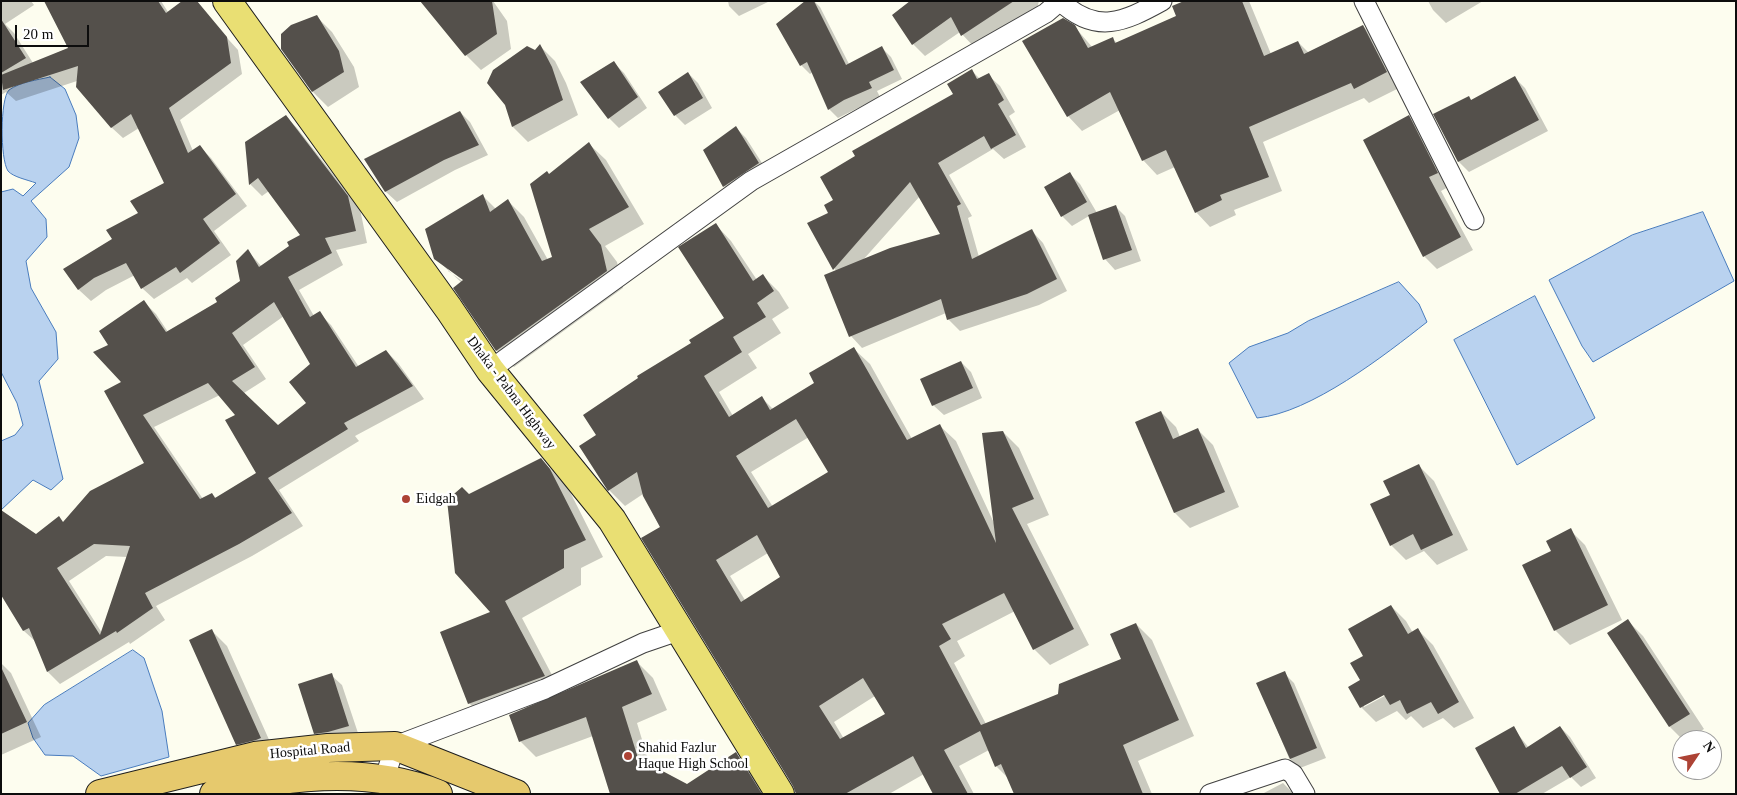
<!DOCTYPE html>
<html>
<head>
<meta charset="utf-8">
<style>
	body { margin:0 }
	#map { position:relative; width:1737px; height:795px; overflow:hidden; background:#fdfdef; font-family:"Times New Roman",serif }
	canvas { display:block }
	.frame { position:absolute; inset:0; border:2px solid #0d0d0d; pointer-events:none }
	.north { position:absolute; left:1672px; top:730px; width:50px; height:50px; box-sizing:border-box; background:#fff; border:1px solid #9e9e9e; border-radius:50%; rotate:56deg; font-size:14px; font-weight:700; line-height:20px; text-align:center; color:#0d0d0d }
	.north::after { content:''; display:block; margin:auto; width:18px; height:22px; background:#ad4335; clip-path:polygon(50% 0,100% 100%,50% 72%,0 100%) }
	.scale { position:absolute; left:15px; top:25px; width:74px; height:22px; box-sizing:border-box; border:2px solid #0d0d0d; border-top:0; padding-left:6px; font-size:15px; line-height:18px; white-space:nowrap; color:#0d0d0d; -webkit-text-stroke:4px #fff; paint-order:stroke }
</style>
</head>
<body>
<div id="map">
<canvas width="1737" height="795"></canvas>
<div class="frame"></div>
<div class="north">N</div>
<div class="scale">20 m</div>
</div>
<script>
const g = document.querySelector('canvas').getContext('2d');
g.lineJoin = 'round';
function fill(path, color) {
  g.fillStyle = color;
  g.fill(path, 'evenodd');
}
function trace(path, color, width, dash) {
  g.strokeStyle = color;
  g.lineWidth = width;
  g.lineCap = dash ? 'butt' : 'round';
  g.setLineDash(dash || []);
  g.stroke(path);
}
function write(font, color, halo, rows, align = 'center') {
  g.font = font + ' "Times New Roman",serif';
  g.lineWidth = 5;
  g.setLineDash([]);
  g.textBaseline = 'middle';
  g.strokeStyle = halo;
  g.fillStyle = color;
  for (const [text, x, y, turn = 0] of rows) {
    g.save();
    g.translate(x, y);
    g.rotate((+turn || 0) * Math.PI / 180);
    g.textAlign = isNaN(turn) ? turn : align;
    if (halo) g.strokeText(text, 0, 0);
    g.fillText(text, 0, 0);
    g.restore();
  }
}
const water = new Path2D(`
	M50 77 65 89 76 115 79 138 69 167 31 201 46 219 47 237 26 261 31 288 56 332 58 359 39 381 63 479 51 490 33 480 1 510V441L15 435 23 425 17 403 1 372V192L13 189 23 196 36 183C28 180 13 177 8 171 0 159 0 99 9 90 20 82 37 80 50 77Z
	M1703 212 1734 281 1593 362 1582 346 1549 280 1632 235Z
	M1399 282 1419 304 1427 322C1385 355 1311 413 1257 418L1229 363 1249 347 1288 333 1308 321Z
	M1535 296 1595 418 1517 465 1454 340Z
	M133 650 144 658 162 711 169 757 101 776 73 756 45 755 33 738 28 723 44 705Z`);
fill(water, '#b9d2ef');
trace(water, '#497cbd', 1);
fill(new Path2D(`
	M1 1H31L34 5 5 24 14 33 33 63 69 48 109 1H161L168 12 201 9 238 50 242 74 180 120 193 151 200 147 211 158 247 206 214 231 231 255 192 283 187 278 154 299 142 288 135 275 106 290 91 301 79 290 65 269 113 239 140 213 166 183 139 128 123 138 111 127 77 81 16 101 6 92 1 95Z
	M428 1H493L507 21 511 49 481 70 466 55Z
	M728 1H770L739 16 729 6Z
	M807 1H814L820 7 849 64 882 48 891 57 902 79 877 91 880 97 838 118 829 109 813 72 810 74 801 65 778 24Z
	M912 1H1039L1033 26 975 48 960 32 925 56 913 44Z
	M1186 1H1249L1271 54 1298 42 1309 53 1363 26 1378 41 1401 87 1369 103 1364 98 1263 142 1282 191 1234 210 1236 215 1210 227 1196 212 1175 167 1157 175 1143 160 1120 110 1082 131 1068 116 1074 26 1093 48 1113 39 1117 43 1177 16Z
	M1428 1H1483L1446 23 1433 10Z
	M317 17 332 32 354 67 359 87 328 107 313 92 282 49Z
	M540 46 555 61 566 83 578 115 528 142 513 127 506 104Z
	M613 62 624 73 647 108 619 128 609 118Z
	M972 71 980 79 988 75 1000 86 1015 112 1009 116 1026 147 1004 159 993 149 949 175 972 216 968 218 979 257 1032 231 1043 243 1067 291 1039 305 960 331 948 319 946 313 862 348 851 336 836 271 809 224 830 213 835 200 955 95ZM920 196 942 235 863 260Z
	M688 73 698 83 712 108 685 125 675 115Z
	M1515 78 1525 88 1548 131 1469 172 1459 162 1435 114 1469 98 1472 101Z
	M460 112 470 122 488 155 455 170 397 202 386 192 366 160Z
	M285 116 297 128 360 209 367 243 336 250 343 265 299 290 314 316 319 313 331 325 359 367 386 351 398 363 424 399 355 436 359 441 279 490 303 526 252 556 156 606 165 620 130 644 129 642 60 684 48 672 36 642 24 631 1 593 36 536 64 523 145 464 110 345 144 302 156 314 168 332 219 302 241 282 248 251 262 267 291 247 302 235 269 191 262 196 250 184 247 142ZM284 316 311 364 308 403 278 426 244 393 266 379 243 345ZM220 395 237 415 258 474 216 498 212 494 203 499 154 427ZM106 556 127 557 102 633 69 581Z
	M1409 117 1422 130 1450 186 1441 191 1473 250 1437 269 1424 256Z
	M736 128 746 138 769 174 734 196 724 186Z
	M589 144 606 160 644 224 605 246 617 262 623 288 514 367 497 351 454 288 462 283 435 258 483 196 496 209 508 201 524 217 548 260 554 258 549 175ZM448 268 469 283 468 285 448 271Z
	M1070 174 1080 184 1097 213 1115 206 1125 216 1141 261 1115 270 1105 259 1089 216 1072 226 1062 216 1046 187Z
	M716 225 731 241 757 280 763 276 779 292 789 308 772 319 781 333 748 354 757 368 719 392 733 416 762 398 774 410 816 383 854 349 870 364 912 439 940 426 956 441 994 523 1003 432 1019 448 1049 515 1027 524 1089 645 1050 665 1034 649 1015 611 957 641 965 656 954 663 986 724 1060 695 1122 659 1136 624 1152 640 1194 736 1138 761 1152 794H1015L1009 779 996 766 989 750 959 766 974 794H935L924 774 889 794H797L643 494 625 506 609 490 598 436 692 343 725 318ZM809 437 830 472 773 507 751 472ZM768 553 782 578 745 600 730 576ZM875 696 887 715 844 739 834 722Z
	M961 362 971 372 982 398 944 415 933 405Z
	M1161 412 1176 427 1180 437 1198 430 1213 445 1239 507 1190 528 1175 513 1137 422Z
	M541 459 568 488 603 557 581 568V585L522 618 562 694 637 662 653 678 667 710 637 723 650 766 688 785 736 754 752 770 767 794H611L593 736 536 757 520 741 526 707 486 721 469 703 492 613 469 496Z
	M1419 466 1434 481 1468 550 1437 565 1424 551 1406 560 1391 545 1392 495Z
	M1570 530 1585 545 1622 620 1570 645 1555 630 1553 551Z
	M1391 606 1406 621 1413 633 1418 630 1433 645 1474 718 1454 728 1443 718 1423 728 1411 716 1406 720 1397 711 1376 722 1361 707 1364 657ZM1389 691 1390 693 1364 707V704Z
	M1628 621 1643 636 1704 729 1687 740H1683L1670 727Z
	M212 631 227 646 275 753 252 759 237 744Z
	M1 663 11 673 41 737 1 755Z
	M1284 673 1294 683 1326 758 1300 768 1289 758 1258 684Z
	M331 675 342 685 359 736 325 743 315 733Z
	M1560 727 1570 737 1596 778 1581 787 1571 777 1542 794H1502L1513 728 1529 748Z
	M1283 783 1294 794H1262Z`), '#0003');
fill(new Path2D(`
	M44 1H158L166 13 182 1H197L227 37 231 63 169 108 188 153 200 145 236 194 203 219 220 243 180 273 176 267 141 289 126 263 94 278 78 290 63 269 112 239 106 230 138 213 130 201 164 183 131 114 111 128 76 87 78 66 3 90 1 75 68 48Z
	M420 1H492L497 34 465 56Z
	M805 1H814L846 65 882 46 894 70 869 82 872 88 844 100 828 110 807 62 800 66 776 24Z
	M910 1H1014L961 36 951 17 912 45 892 15Z
	M1184 1H1242L1264 56 1298 41 1304 54 1363 25 1387 72 1354 89 1351 83 1249 127 1269 177 1220 195 1222 200 1195 213 1166 150 1142 161 1110 92 1067 117 1022 41 1063 18 1075 25 1088 48 1113 37 1115 43 1176 16 1172 6Z
	M317 15 339 51 344 72 312 92 281 49V34L291 25Z
	M1 19 26 58 1 73Z
	M540 44 552 67 563 100 512 127 505 105 487 83 493 70 527 46 535 50Z
	M614 61 638 97 608 119 580 82Z
	M972 69 977 79 989 73 1004 100 998 104 1016 135 991 149 984 136 938 163 961 204 957 206 972 259 1032 229 1057 279 1027 294 947 320 941 299 849 337 824 275 890 248 940 234 910 182 833 270 807 223 828 213 824 205 833 200 820 177 855 156 852 151 953 94 947 84Z
	M688 72 703 98 674 116 658 92Z
	M1515 76 1539 120 1458 162 1433 114 1469 96 1471 100Z
	M460 111 479 145 444 160 385 192 364 159Z
	M286 115 348 196 356 231 325 238 332 253 288 277 310 317 320 311 356 367 386 350 413 386 344 423 348 429 268 478 292 513 239 544 145 593 153 608 117 633 116 631 47 672 29 628 23 631 1 595V510L36 534 59 516 63 522 90 491 144 463 104 391 121 382 93 352 108 345 99 331 144 300 166 332 217 302 215 298 240 281 236 261 248 249 259 267 289 246 287 242 300 235 258 178 249 185 245 142ZM274 302 310 364 289 382 306 403 278 425 232 381 255 367 232 333ZM208 383 235 415 225 420 256 473 215 498 212 493 200 499 143 415ZM94 544 130 546 100 635 57 568Z
	M1409 115 1438 173 1429 177 1461 237 1423 257 1363 140Z
	M736 126 759 163 723 187 703 150Z
	M589 142 629 207 589 229 601 245 607 271 496 351 453 288 463 280 434 259 425 229 483 194 490 212 508 199 542 261 552 257 530 184 547 171 549 174Z
	M1070 172 1087 202 1061 217 1044 187Z
	M1116 205 1132 250 1103 260 1088 215Z
	M716 223 753 281 763 274 774 291 757 303 766 317 733 337 742 352 704 376 729 417 762 396 770 410 814 383 809 373 854 347 907 440 940 424 996 543 982 433 1003 431 1034 499 1012 508 1074 629 1033 650 1004 593 942 624 951 639 939 646 981 725 1058 694 1059 684 1121 659 1110 634 1136 623 1179 720 1123 745 1143 794H1014L1001 764 995 767 980 731 944 750 968 794H933L913 756 845 794H796L793 786 641 538 660 527 643 496 637 472 608 491 579 446 596 435 583 415 638 378 637 376 691 343 689 340 724 318 678 247ZM796 419 828 472 768 508 736 456ZM757 535 780 577 741 602 716 560ZM863 678 885 714 840 739 819 706Z
	M961 361 973 388 932 406 920 379Z
	M1161 411 1173 439 1198 428 1225 492 1174 513 1135 422Z
	M541 458 550 469 586 540 564 550V568L505 601 545 676 468 704 440 632 490 612 455 573 447 500 462 487 469 494Z
	M1419 464 1453 535 1421 550 1413 534 1390 546 1370 504 1390 495 1383 481Z
	M1571 528 1608 605 1554 631 1522 565 1551 551 1546 541Z
	M1391 605 1408 634 1418 628 1459 702 1438 714 1431 702 1407 714 1400 700 1390 705 1384 695 1360 708 1348 687 1360 680 1350 663 1363 656 1348 629Z
	M1628 619 1690 714 1669 727 1607 633Z
	M212 629 261 738 256 740 236 745 189 640Z
	M637 660 652 694 622 707 638 758 687 784 736 752 762 794H610L586 717 519 742 509 715Z
	M1 667 27 722 1 734Z
	M1285 671 1317 748 1290 759 1256 683Z
	M332 673 349 726 328 732 314 734 298 684Z
	M1514 726 1526 748 1560 726 1587 767 1570 778 1562 766 1515 794H1500L1475 748Z`), '#54504b');
const minor = new Path2D(`
	M1060 1C1096 35 1124 22 1162 1
	M1364 1 1474 220
	M490 370 751 181 1046 13 1060 1
	M384 780 395 746 545 689 643 643 681 630
	M1210 794 1285 769 1293 774 1305 794`);
const primary = new Path2D(`
	M227 1 449 309 490 370 612 520 780 794`);
const trunk = new Path2D(`
	M100 794 255 756 328 748 395 746 516 794
	M214 794C285 775 368 766 438 794`);
trace(minor, '#404040', 21);
trace(primary, '#1e1e1e', 30);
trace(trunk, '#1e1e1e', 30);
trace(minor, '#fff', 19);
trace(primary, '#e9df73', 28);
trace(trunk, '#e6c96d', 28);
for (const [x, y, r, color] of [
	[406,499,5,"#ad4335"],
	[628,756,5,"#ad4335"]
]) {
  const dot = new Path2D();
  dot.arc(x, y, r, 0, 2 * Math.PI);
  g.fillStyle = color;
  g.fill(dot);
  trace(dot, '#fff', 2);
}
write('14px', '#0d0d0d', '#fff', [
	["Dhaka - Pabna Highway",511,393,53],
	["Hospital Road",310,751,-5]
]);
write('14px', '#0d0d0d', '#fff', [
	["Eidgah",416,499],
	["Shahid Fazlur",638,748],
	["Haque High School",638,764]
], 'left');
</script>
</body>
</html>
